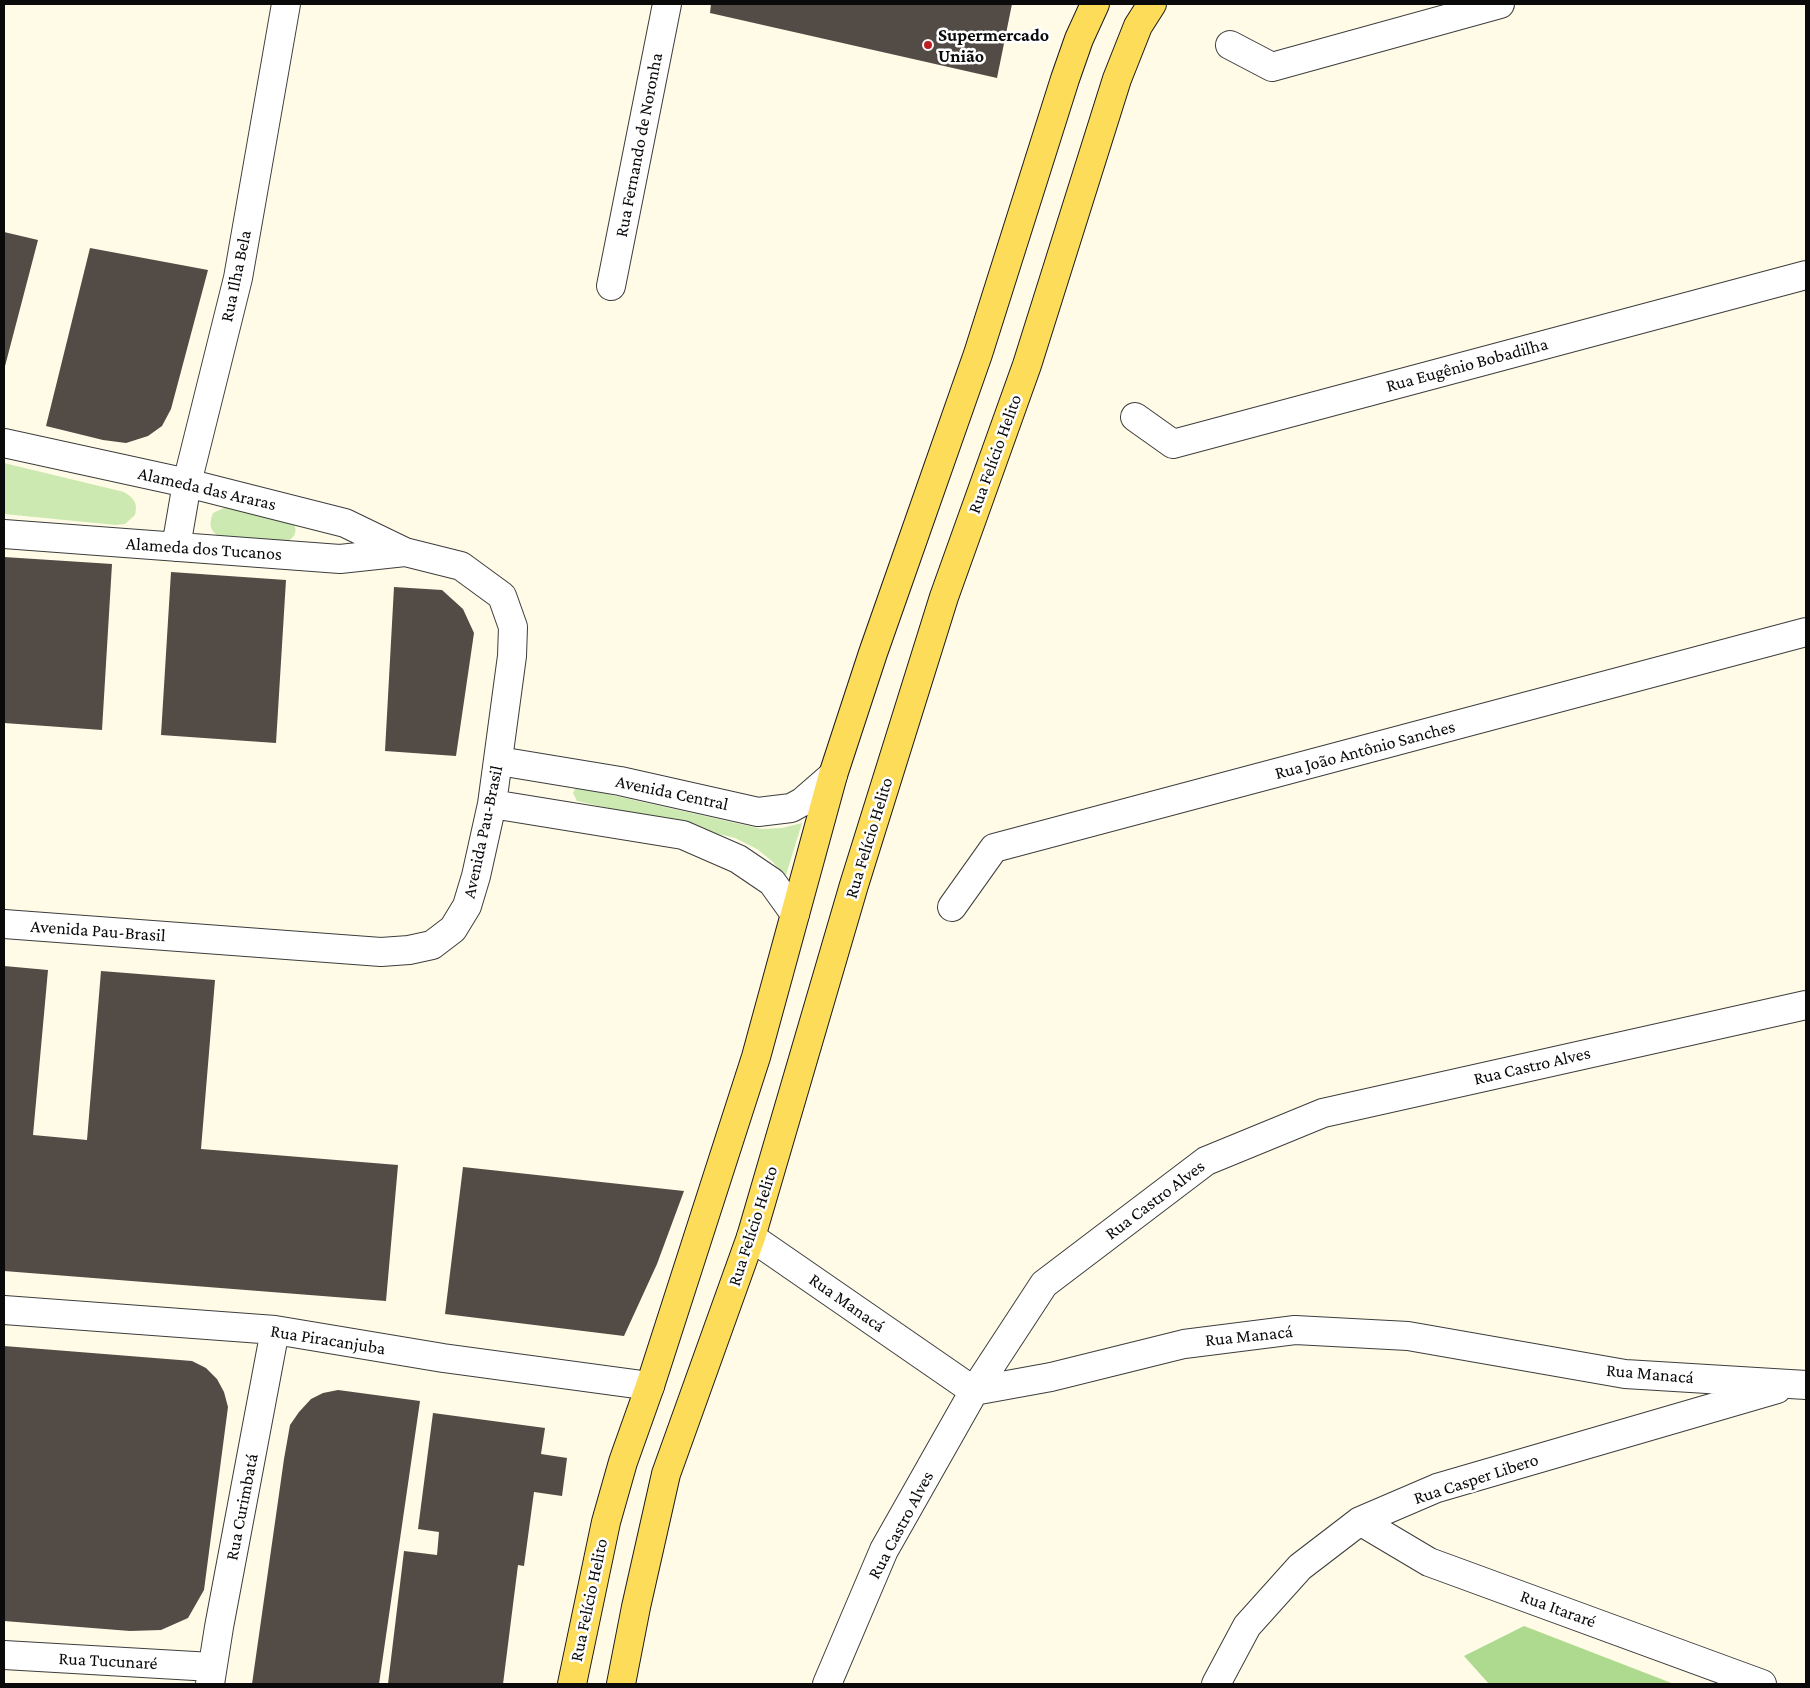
<!DOCTYPE html>
<html>
<head>
<meta charset="utf-8">
<style>
	body { margin:0 }
	#map { position:relative; width:1810px; height:1688px; overflow:hidden; background:#fffbe6; font-family:"Crimson Pro",serif }
	canvas { display:block }
	.frame { position:absolute; inset:0; border:5px solid #0a0a0a; pointer-events:none }
</style>
</head>
<body>
<div id="map">
<canvas width="1810" height="1688"></canvas>
<div class="frame"></div>
</div>
<script>
const g = document.querySelector('canvas').getContext('2d');
g.lineJoin = 'round';
function fill(path, color) {
  g.fillStyle = color;
  g.fill(path, 'evenodd');
}
function trace(path, color, width, dash) {
  g.strokeStyle = color;
  g.lineWidth = width;
  g.lineCap = dash ? 'butt' : 'round';
  g.setLineDash(dash || []);
  g.stroke(path);
}
function write(font, color, halo, rows, align = 'center') {
  g.font = font + ' "Crimson Pro",serif';
  g.lineWidth = 5;
  g.setLineDash([]);
  g.textBaseline = 'middle';
  g.strokeStyle = halo;
  g.fillStyle = color;
  for (const [text, x, y, turn = 0] of rows) {
    g.save();
    g.translate(x, y);
    g.rotate((+turn || 0) * Math.PI / 180);
    g.textAlign = isNaN(turn) ? turn : align;
    if (halo) g.strokeText(text, 0, 0);
    g.fillText(text, 0, 0);
    g.restore();
  }
}
fill(new Path2D(`
	M4 463 124 492C134 498 138 503 135 515L125 524 116 525 4 514Z
	M226 507 292 521C299 530 295 539 285 542L221 537C209 532 209 523 213 513Z
	M580 788 762 829 782 828 802 823 785 878 773 862 757 849 735 838 675 823 577 801 573 793 575 789Z`), '#cbe9b0');
fill(new Path2D(`
	M1524 1626 1674 1684H1489L1464 1656Z`), '#aeda8f');
fill(new Path2D(`
	M711 4H1012L997 78 710 13Z
	M4 232 38 240 4 370Z
	M90 248 208 270 171 409 162 426 148 436 126 443 103 440 46 426Z
	M4 557 112 564 102 730 4 723Z
	M171 572 286 580 276 743 161 735Z
	M394 587 442 590 463 609 474 633 456 756 385 751Z
	M4 966 48 970 33 1135 87 1140 101 971 215 980 201 1149 398 1165 386 1301 4 1271Z
	M463 1167 684 1191 657 1264 624 1336 445 1314Z
	M4 1346 192 1361 206 1368 217 1379 224 1392 228 1407 204 1590 188 1618 161 1630 130 1631 4 1621Z
	M338 1390 420 1401 379 1684H252L284 1459 290 1425 299 1412 311 1399 323 1393Z
	M433 1413 545 1428 541 1454 567 1458 562 1496 534 1492 524 1566 518 1565 503 1684H388L404 1551 437 1555 439 1532 418 1529Z`), '#524b46');
const minor = new Path2D(`
	M1230 45 1272 67 1500 4
	M611 286 667 4
	M1135 417 1173 444 1806 275
	M4 443 187 483 345 523 405 552 461 566 502 596 513 627 512 656 492 804 476 876 467 906 453 929 432 945 409 950 381 952 4 924
	M4 534 340 559 405 552
	M176 547 187 483 238 278 286 4
	M499 761 620 781 758 812 791 808 802 802 833 775
	M492 804 683 835 738 859 772 882 795 914
	M952 907 994 848 1806 632
	M751 1237 974 1391 1051 1377 1184 1344 1295 1330 1408 1336 1625 1374 1806 1385
	M4 1310 275 1330 443 1358 650 1386
	M1360 1521 1429 1562 1762 1684
	M4 1655 212 1667
	M210 1684 219 1627 275 1330
	M827 1684 884 1550 974 1391 1044 1284 1206 1161 1323 1113 1806 1005
	M1216 1684 1247 1626 1300 1567 1360 1521 1437 1488 1777 1389`);
const major = new Path2D(`
	M572 1684 606 1522 623 1462 650 1386 756 1057 833 775 873 653 978 354 1065 79 1079 39 1095 4
	M621 1684 636 1607 666 1474 751 1237 854 885 944 597 1027 365 1117 79 1138 26 1152 4`);
trace(minor, '#3d3d3d', 30);
trace(major, '#1b1b1b', 30);
trace(minor, '#fff', 28);
trace(major, '#fddc59', 28);
for (const [x, y, r, color] of [
	[928,45,5,"#bc2020"]
]) {
  const dot = new Path2D();
  dot.arc(x, y, r, 0, 2 * Math.PI);
  g.fillStyle = color;
  g.fill(dot);
  trace(dot, '#fff', 2);
}
write('bold 18px', '#0a0a0a', '#fff', [
	["Supermercado",938,35],
	["União",938,56]
], 'left');
write('18px', '#0a0a0a', '#fff', [
	["Rua Fernando de Noronha",639,145,-79],
	["Rua Ilha Bela",236,276,-78],
	["Rua Eugênio Bobadilha",1467,365,-15],
	["Rua Felício Helito",995,454,-70],
	["Alameda das Araras",207,489,13],
	["Alameda dos Tucanos",204,549,4],
	["Rua João Antônio Sanches",1365,750,-15],
	["Avenida Central",672,793,12],
	["Avenida Pau-Brasil",483,832,-78],
	["Rua Felício Helito",869,838,-73],
	["Avenida Pau-Brasil",98,931,4],
	["Rua Castro Alves",1532,1066,-13],
	["Rua Castro Alves",1155,1200,-37],
	["Rua Felício Helito",753,1226,-72],
	["Rua Manacá",847,1303,35],
	["Rua Manacá",1249,1336,-6],
	["Rua Piracanjuba",328,1340,9],
	["Rua Manacá",1650,1374,5],
	["Rua Casper Libero",1476,1479,-18],
	["Rua Curimbatá",242,1507,-79],
	["Rua Castro Alves",901,1525,-62],
	["Rua Felício Helito",589,1600,-78],
	["Rua Itararé",1558,1609,20],
	["Rua Tucunaré",108,1661,3]
]);
</script>
</body>
</html>
